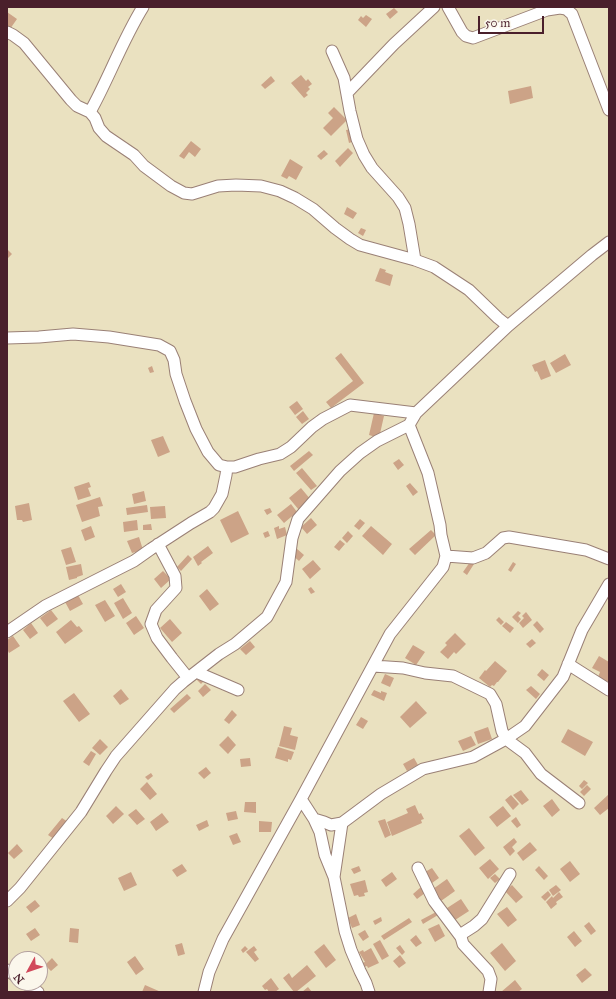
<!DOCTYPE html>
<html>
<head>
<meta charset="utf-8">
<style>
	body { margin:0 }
	#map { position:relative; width:616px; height:999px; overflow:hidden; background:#eae1c0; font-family:"IM FELL Great Primer",serif }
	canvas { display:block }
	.frame { position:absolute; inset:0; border:8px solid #4a1f2b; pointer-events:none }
	.north { position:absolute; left:8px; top:951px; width:40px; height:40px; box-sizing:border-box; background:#fbf7ec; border:1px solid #b4a19f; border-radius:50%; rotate:230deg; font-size:11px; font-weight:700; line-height:16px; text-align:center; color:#4a1f2b }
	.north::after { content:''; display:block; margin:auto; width:14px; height:18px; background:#d1495b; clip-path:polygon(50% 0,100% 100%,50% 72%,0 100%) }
	.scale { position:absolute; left:478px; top:16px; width:66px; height:18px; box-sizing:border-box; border:2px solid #4a1f2b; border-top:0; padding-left:5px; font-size:12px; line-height:14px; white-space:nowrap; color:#4a1f2b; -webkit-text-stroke:3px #fbf7ec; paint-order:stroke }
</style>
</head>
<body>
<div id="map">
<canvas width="616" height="999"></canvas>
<div class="frame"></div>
<div class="north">N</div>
<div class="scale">50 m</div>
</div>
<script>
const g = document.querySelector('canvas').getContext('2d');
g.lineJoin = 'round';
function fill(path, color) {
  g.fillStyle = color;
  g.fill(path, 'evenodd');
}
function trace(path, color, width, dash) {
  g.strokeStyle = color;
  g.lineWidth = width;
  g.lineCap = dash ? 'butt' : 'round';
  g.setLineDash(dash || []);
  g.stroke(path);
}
fill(new Path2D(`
	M394 8 398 12 390 19 386 14Z
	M7 12 17 19 10 29 7 27Z
	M366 15 372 19 366 27 358 20 361 16 363 18Z
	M301 75 306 81 308 79 312 84 308 87 310 89 306 93 308 95 304 98 291 83Z
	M271 76 275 81 265 89 261 85Z
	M531 86 533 98 510 104 508 91Z
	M334 107 347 120 331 136 323 128 333 118 328 113Z
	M351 129 355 141 349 143 346 130Z
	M191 141 201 149 195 157 189 152 184 159 179 156Z
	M348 148 353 153 340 167 335 161Z
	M324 150 328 154 321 160 317 156Z
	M290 159 303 167 296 180 289 176 287 179 281 176Z
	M347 207 357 213 353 219 344 214Z
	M361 228 366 230 363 236 358 233Z
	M7 249 12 254 7 259Z
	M380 268 386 270 385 272 393 275 390 286 375 281Z
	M341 353 364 383 331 408 326 402 353 381 335 358Z
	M565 354 571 365 556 373 550 363Z
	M545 360 551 376 541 380 537 371 535 372 532 365Z
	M152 366 154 372 150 373 148 368Z
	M297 401 303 409 295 415 289 407Z
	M303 411 309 419 302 424 296 417Z
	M374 413 384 416 379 438 369 435Z
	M163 436 170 452 158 457 151 440Z
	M309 451 313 455 294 471 290 466Z
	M399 459 404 465 398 470 393 463Z
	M302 468 317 486 311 490 296 473Z
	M89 482 91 487 88 488 91 496 78 500 74 487Z
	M410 483 418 492 413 496 406 486Z
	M301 488 311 500 299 510 289 498Z
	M144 491 146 501 134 504 132 494Z
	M100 497 103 506 98 507 100 516 82 522 76 505Z
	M29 503 32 520 23 522 22 520H17L15 506Z
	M291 504 297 512 284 523 277 515Z
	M147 505 148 512 127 515 126 508Z
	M165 506 166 518 151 519 150 507Z
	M270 508 272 512 267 515 264 510Z
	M238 511 249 534 231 543 220 520Z
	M311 518 317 525 307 534 301 527Z
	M360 519 365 523 359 530 354 526Z
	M137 520 138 530 124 532 123 522Z
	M151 524 152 530H143V525Z
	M91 526 95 537 85 541 81 530Z
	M279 526V529L285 527 287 535 277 539 274 528Z
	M371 526 392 544 383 555 362 536Z
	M431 530 436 535 415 555 409 549Z
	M268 531 270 536 265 538 263 533Z
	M348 531 353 536 347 543 342 538Z
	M139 537 143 550 132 553 127 541Z
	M340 540 345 544 339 551 334 547Z
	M208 546 213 553 201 562 202 563 198 566 193 557Z
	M71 547 76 562 66 565 61 550Z
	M296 548 304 555 299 561 291 554Z
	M188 555 192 559 181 571 177 567Z
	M313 560 321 569 310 579 302 569Z
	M470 562 474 564 467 575 463 572Z
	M513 562 516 564 511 572 508 570Z
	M81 564 83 575 77 577V578L69 580 66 567Z
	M163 571 171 579 161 588 154 579Z
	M121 584 126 592 118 597 113 589Z
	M311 587 315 592 311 594 308 589Z
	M207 589 219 604 210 611 199 596Z
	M78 595 83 604 70 611 65 602Z
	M123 598 132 613 123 619 114 603Z
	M105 600 115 616 105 622 95 605Z
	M51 610 58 619 47 627 40 618Z
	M518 611 521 613 518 616 521 619 518 623 512 617Z
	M526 612 532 620 523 628 519 623 524 618 522 616Z
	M136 616 144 628 134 635 126 623Z
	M499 617 504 622 501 625 496 620Z
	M170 619 182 633 172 642 160 628Z
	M71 620 77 627 79 626 83 631 65 644 56 632Z
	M537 621 544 629 540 633 533 625Z
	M506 622 514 628 510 633 502 626Z
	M31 623 38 633 30 639 23 630Z
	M455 633 466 644 456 654 454 652 448 659 440 652 447 645 445 643Z
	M13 636 20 646 9 653 7 649V640Z
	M532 639 536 643 530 648 526 644Z
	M250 641 255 647 246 655 240 649Z
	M413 645 425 652 416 665 405 658Z
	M599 656 609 662V679L607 682 598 677 600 672 592 668Z
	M495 661 507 671 498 682H497L494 686 492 685 490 687 479 678 485 670 486 671Z
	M542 669 549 675 544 681 537 675Z
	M385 674 394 678 390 687 381 683Z
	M201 676 205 680 201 684 197 680Z
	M205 684 211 690 203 697 198 691Z
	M531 686 540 694 536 699 526 690Z
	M121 689 129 699 120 705 113 696Z
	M374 690 381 693V691L387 693 384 701 371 695Z
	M74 693 90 714 79 722 63 701Z
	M187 694 191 698 174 713 170 709Z
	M416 701 427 713 410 728 400 717Z
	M232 710 237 715 229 724 224 720Z
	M361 717 368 721 363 729 356 725Z
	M284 726 292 728 290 735 298 737 295 750 279 746Z
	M488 727 492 739 478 744 474 732Z
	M568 729 593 742 585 756 561 742Z
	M228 736 236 745 228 754 219 745Z
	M471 736 476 745 463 751 458 741Z
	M100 739 108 747 100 755 92 748Z
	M278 747 294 752 291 760 288 759V762L275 758Z
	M91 751 96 754 89 766 83 762Z
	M250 758 251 766 241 767 240 759Z
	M414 758 418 765 407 771 403 764Z
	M206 767 211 773 204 779 198 773Z
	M151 773 153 776 148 780 145 777Z
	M584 780 588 783 582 789 579 786Z
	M147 782 157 794 150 800 140 789Z
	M587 785 591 789 584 796 580 792Z
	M521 790 529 800 522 805 513 795Z
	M609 794V808L600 815 594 808Z
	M511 795 519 804 513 810 505 800Z
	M552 799 560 810 552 817 543 806Z
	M245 802H256V813L244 812Z
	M415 805 419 814 421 813 424 819 421 820 422 823 392 836 387 822 408 813 406 809Z
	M116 806 124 814 113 824 106 816Z
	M503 806 511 816 497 827 489 817Z
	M136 809 145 819 137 825 128 815Z
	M236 811 238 819 228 821 226 813Z
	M162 813 169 822 156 831 150 822Z
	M516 817 521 825 517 828 511 821Z
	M62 818 68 822 54 839 48 835Z
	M385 819 391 835 385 838 378 821Z
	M207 820 209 826 199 831 196 825Z
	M259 821 272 822 271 832H259Z
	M469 828 485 848 475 856 459 836Z
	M237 833 241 842 233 845 229 836Z
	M514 838 517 842 512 847 515 851 510 856 503 847Z
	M530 842 537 850 523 861 517 853Z
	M17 844 23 851 14 859 8 853Z
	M490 859 499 869 488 879 479 868Z
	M570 861 580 874 570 882 560 869Z
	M182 864 187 871 177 877 172 870Z
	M359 866 361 871 354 874 351 869Z
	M539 866 548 876 544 880 535 870Z
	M432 868 439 878 432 883 425 872Z
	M131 872 137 885 124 891 118 878Z
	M392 872 397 879 386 887 381 880Z
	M495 874 500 879 495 883 490 878Z
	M447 879 455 891 441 901 433 889Z
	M365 880 368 892 364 893 365 896 359 897 358 895 354 896 350 884Z
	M512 885 523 897 516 903 505 891Z
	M556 885 561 890 553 896 549 890Z
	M421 887 425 893 417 899 413 894Z
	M548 891 551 895 545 901 541 897Z
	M559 892 563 897 556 902 557 904 551 909 546 902 552 896 553 898Z
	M461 899 469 911 452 922 444 910Z
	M35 900 40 906 31 913 26 907Z
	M507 907 517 920 508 927 497 914Z
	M436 912 438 915 423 924 421 920Z
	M356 914 360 925 352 928 348 918Z
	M381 917 382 921 375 925 373 921Z
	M409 918 412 922 384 940 381 936Z
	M589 922 596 931 591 935 584 926Z
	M439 924 445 936 435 942 428 929Z
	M35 928 40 935 31 941 26 934Z
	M70 928 79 929 78 943 69 942Z
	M365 930 369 937 363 941 358 934Z
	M574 931 582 941 575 947 567 937Z
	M416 935 422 943 416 947 410 940Z
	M380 940 389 956 382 960 373 944Z
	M182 943 185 954 178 956 175 945Z
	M502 943 516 961 505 971 490 953Z
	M324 944 336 960 326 968 314 952Z
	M400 945 405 952 402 955 396 948Z
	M245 946 248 949 243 953 241 950Z
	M254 946 257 950 254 952 259 959 255 962 246 952Z
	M371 948 379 963 368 968 367 966 364 967 362 963 365 962 359 952 363 950 364 952Z
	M29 953 34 959H25L24 958Z
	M400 955 406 963 399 968 393 961Z
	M135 956 144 969 136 975 127 962Z
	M52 958 58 965 51 971 45 965Z
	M307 965 316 976 296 992H294L283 978 289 973 292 978Z
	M585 968 592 975 582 983 576 975Z
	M271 978 279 989 275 992H269L267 989 265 990 262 986Z
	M515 980 522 989 518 992H501Z
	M145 985 161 992H142Z
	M308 987 312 992H302Z`), '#cca387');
const minor = new Path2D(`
	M448 7 462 32 466 36 473 38 547 10 560 8 566 9 572 14 609 110
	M7 32 13 35 24 43 71 100 77 106 90 112 95 118 99 128 106 136 134 155 144 166 171 186 184 193 192 194 218 186 236 185 261 186 280 191 295 198 313 209 335 228 350 239 360 245 415 260 434 267 469 290 498 318 508 326
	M332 51 344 78 350 111 357 139 364 155 372 168 398 197 405 208 409 224 415 260
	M347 93 394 44 434 7
	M90 112C109 78 122 41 143 7
	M7 338 39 337 73 334 109 337 159 345 170 351 174 360 176 374 185 401 196 429 208 452 219 465 227 467H235L259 459 280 454 291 447 312 427 323 419 350 405 416 413 508 326 592 255 609 242
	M158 544 175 576 176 588 156 610 151 624 157 638 172 658 188 678
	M446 556 473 558 486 553 503 538 509 537 586 550 609 559
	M7 632 45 606 134 561 151 549 191 523 210 512 214 508 222 494 226 475 227 467
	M568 664 609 690
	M373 666 403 668 425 673 453 676 490 694 496 704 502 731 506 739 525 753 541 774 579 803
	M196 672 238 690
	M301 799 314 819 320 832 325 855 334 877 345 931 351 950 360 971 366 983 369 992
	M314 819 324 822 331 825 342 823
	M418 868 434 901 461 937
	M334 877 342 823 381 794 423 769 473 757 506 739 525 726 563 677 582 630 609 584
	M7 901 20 888 81 812 106 771 116 756 175 689 183 682 219 654 235 644 267 617 286 582 292 538 298 519 340 471 360 453 377 441 409 425 416 413
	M7 970 16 976
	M25 983 38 992
	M204 992 209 972 223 939 301 799 390 634 443 567 446 556 441 535 440 525 428 473 409 425
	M489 992 491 979 488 971 463 944 461 937 463 933 474 926 482 919 510 874`);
trace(minor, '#9a8076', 13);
trace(minor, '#fff', 11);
</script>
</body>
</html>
